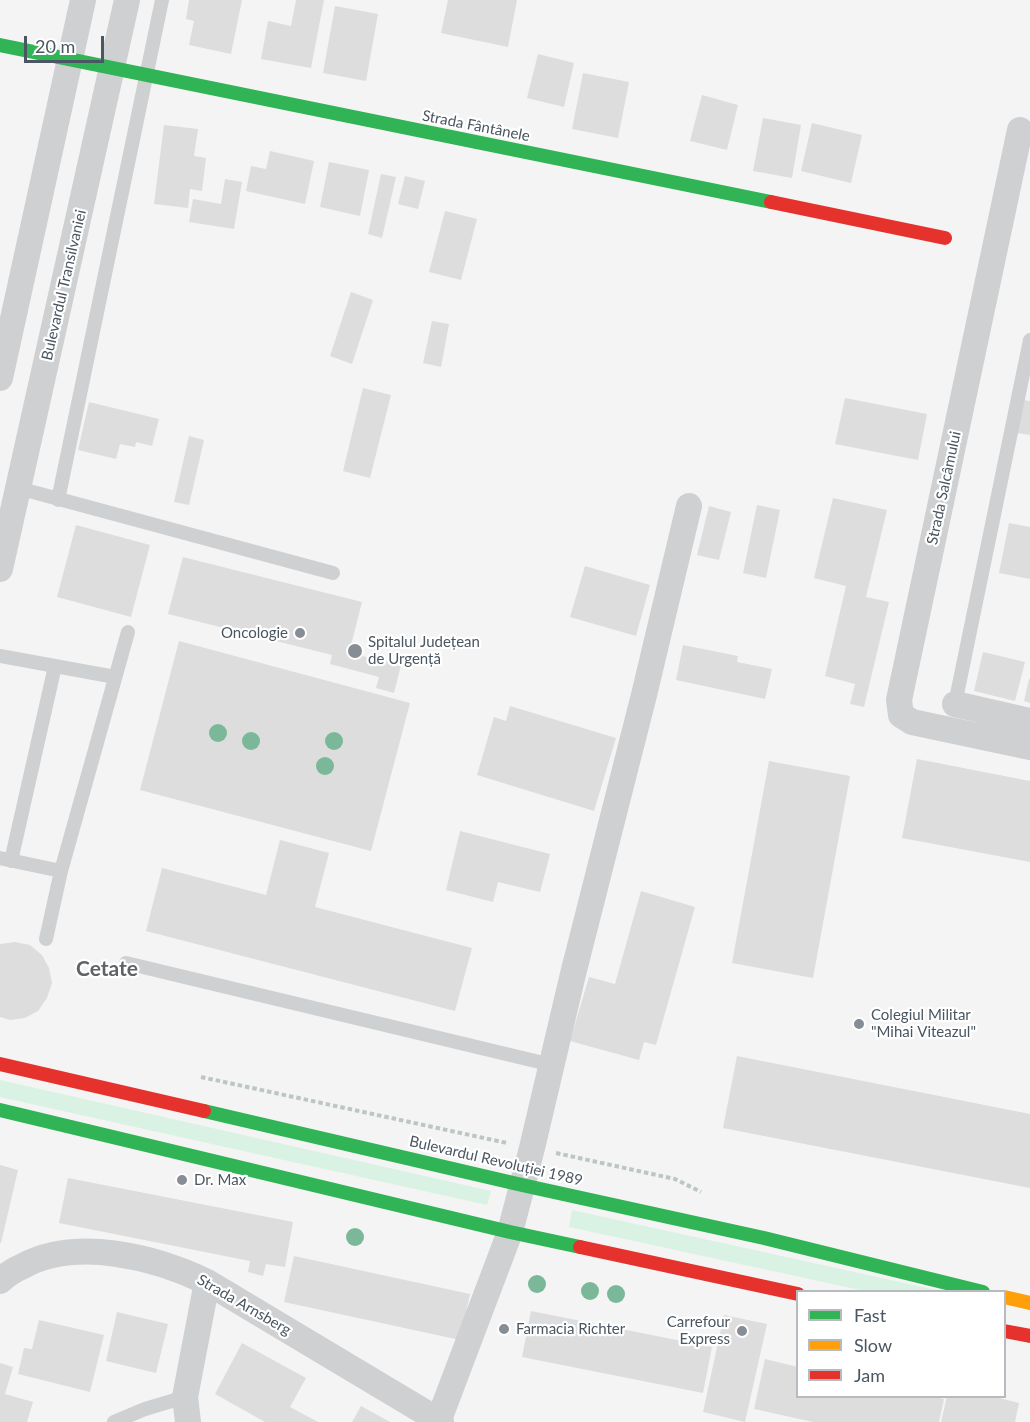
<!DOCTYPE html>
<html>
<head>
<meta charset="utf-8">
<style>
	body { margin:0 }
	#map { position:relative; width:1030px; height:1422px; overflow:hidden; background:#f4f4f4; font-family:Lato,sans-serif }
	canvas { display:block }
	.legend { position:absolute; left:796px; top:1290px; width:210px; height:108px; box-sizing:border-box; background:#fff; border:2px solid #b7bbc0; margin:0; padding:8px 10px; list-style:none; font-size:18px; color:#4a5661 }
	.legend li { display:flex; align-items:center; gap:12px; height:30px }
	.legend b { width:30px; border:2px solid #b7bbc0 }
	.scale { position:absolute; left:24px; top:36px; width:80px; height:27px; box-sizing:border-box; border:3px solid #4a5661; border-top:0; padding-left:8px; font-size:18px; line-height:21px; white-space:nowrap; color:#4a5661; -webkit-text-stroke:4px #fff; paint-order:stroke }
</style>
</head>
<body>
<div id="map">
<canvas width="1030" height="1422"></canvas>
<ul class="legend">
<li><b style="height:8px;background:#30b455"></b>Fast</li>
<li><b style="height:8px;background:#ff9f0a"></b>Slow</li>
<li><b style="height:8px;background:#e5322d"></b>Jam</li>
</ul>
<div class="scale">20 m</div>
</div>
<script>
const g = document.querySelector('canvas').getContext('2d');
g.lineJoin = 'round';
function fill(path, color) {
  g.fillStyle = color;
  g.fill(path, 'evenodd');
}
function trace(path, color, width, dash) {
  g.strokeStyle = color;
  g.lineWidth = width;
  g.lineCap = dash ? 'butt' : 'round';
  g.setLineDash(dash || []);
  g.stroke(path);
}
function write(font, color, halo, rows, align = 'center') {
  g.font = font + ' Lato,sans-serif';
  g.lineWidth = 4.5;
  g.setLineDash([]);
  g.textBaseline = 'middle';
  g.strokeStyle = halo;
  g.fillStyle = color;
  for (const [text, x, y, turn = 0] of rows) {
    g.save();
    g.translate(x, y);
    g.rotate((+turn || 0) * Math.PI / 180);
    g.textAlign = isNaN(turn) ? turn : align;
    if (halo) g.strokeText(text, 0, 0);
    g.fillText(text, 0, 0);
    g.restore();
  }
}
fill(new Path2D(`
	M0 1080 491 1191 487 1205 0 1097Z
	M572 1210 941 1291H865L569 1227Z`), '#d9f2e3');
fill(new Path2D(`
	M189 0H242L231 54 189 45 194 21 186 19Z
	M296 0H324L311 68 261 59 268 21 291 26Z
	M448 0H517L508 47 441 33Z
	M335 6 378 14 366 81 323 73Z
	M538 54 574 63 564 107 527 98Z
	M583 73 629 82 618 138 572 129Z
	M702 95 738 105 727 150 690 141Z
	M763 118 801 125 792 178 753 171Z
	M812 123 862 135 851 183 801 171Z
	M164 125 198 129 194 156 206 158 202 191 190 189 188 208 154 204Z
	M270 151 314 161 305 204 246 191 251 166 266 169Z
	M329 162 369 170 360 216 320 207Z
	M381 174 396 177 382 238 368 234Z
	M405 176 425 181 418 209 398 204Z
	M225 179 242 182 234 229 189 222 193 199 221 204Z
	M445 211 477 219 461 280 429 272Z
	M351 292 373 300 352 364 330 356Z
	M432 321 449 324 441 367 423 363Z
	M363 388 391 395 370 478 343 471Z
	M845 398 927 414 918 460 835 444Z
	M1024 400 1030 401V435L1017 433Z
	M89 402 159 419 152 446 136 442 135 447 120 444 116 459 78 450Z
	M189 436 204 440 189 505 174 502Z
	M833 498 887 510 866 597 889 602 864 707 850 704 855 684 825 676 846 586 814 578Z
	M757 505 780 510 766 578 743 573Z
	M709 506 731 512 719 560 697 555Z
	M1009 523 1030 527V579L999 573Z
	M76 525 150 545 131 617 57 597Z
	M183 557 362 602 349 653 401 665 394 693 376 688 379 677 330 664 332 655 168 614Z
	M585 566 650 585 636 636 570 617Z
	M179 641 410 703 371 851 140 790Z
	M683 645 738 656 737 662 772 669 765 699 676 680Z
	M983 652 1025 662 1015 701 974 691Z
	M1029 679H1030V703L1024 701Z
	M510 706 616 738 594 811 477 775 494 717 506 721Z
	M917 759 1030 781V862L902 838Z
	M769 761 850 776 813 978 732 963Z
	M460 831 550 854 540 892 498 882 493 902 446 890Z
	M280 840 329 853 315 907 472 948 455 1011 146 931 162 868 266 895Z
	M641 891 695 907 656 1045 644 1042 639 1060 570 1041 589 977 615 984Z
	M15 942 30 945 42 955 49 968 52 983 47 998 38 1011 25 1018 10 1020 0 1017V944Z
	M737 1056 1030 1114V1188L723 1128Z
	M0 1165 18 1170 1 1243H0Z
	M68 1178 293 1222 285 1267 266 1264 263 1276 248 1272 250 1261 59 1223Z
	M294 1256 470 1294 460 1340 284 1302Z
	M531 1311 712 1347 703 1393 522 1357Z
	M117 1312 168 1324 156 1373 106 1361Z
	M724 1315 767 1324 745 1422 703 1412Z
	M39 1320 104 1335 90 1392 18 1374 24 1348 32 1349Z
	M242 1343 306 1378 290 1407 318 1422H265L215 1394Z
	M765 1359 798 1367V1396H931L944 1399 939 1422H813L754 1409Z
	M0 1363 13 1367 5 1394 33 1402 27 1422H0Z
	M947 1396H992L1019 1403 1015 1422H941Z
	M361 1406 390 1422H352Z`), '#ddddde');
trace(new Path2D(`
	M201 1077 507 1143
	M556 1153 675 1179 701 1192`), '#bcc7c4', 4, [4.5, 3]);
trace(new Path2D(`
	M18 488 333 573
	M58 500 162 0
	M0 656 115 677
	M955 704 1030 340
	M0 858 61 871
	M11 861 55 666
	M46 939 61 871 128 632
	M126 963 552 1065
	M114 1422 145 1409 185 1397`), '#ced0d2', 14);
trace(new Path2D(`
	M1020 130 899 700 901 715 912 722 1030 747
	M0 378 83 0
	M0 569 127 0
	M955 704 1030 721
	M0 1281C7 1274 14 1270 23 1266 77 1237 155 1257 207 1282L441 1422
	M188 1422 185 1397 207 1282
	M438 1422 510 1232 532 1148 573 974 644 695 689 506`), '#ced0d2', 26);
trace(new Path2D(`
	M0 45 771 202
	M0 1110 510 1232 580 1247
	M204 1111 522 1185 764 1238 983 1292`), '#30b455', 14);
trace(new Path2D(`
	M1004 1297 1030 1303`), '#ff9f0a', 14);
trace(new Path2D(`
	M771 202 945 238
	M0 1064 204 1111
	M580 1247 798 1294
	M1004 1331 1030 1336`), '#e5322d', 14);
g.fillStyle = '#7ab899';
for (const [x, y] of [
	[218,733],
	[251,741],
	[334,741],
	[325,766],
	[355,1237],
	[537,1284],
	[590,1291],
	[616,1294]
]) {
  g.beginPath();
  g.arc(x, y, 9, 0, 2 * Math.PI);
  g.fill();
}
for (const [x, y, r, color] of [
	[300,633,6,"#868d94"],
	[355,651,8,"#868d94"],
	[859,1024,6,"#868d94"],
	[182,1180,6,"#868d94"],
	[504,1329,6,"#868d94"],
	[742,1331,6,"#868d94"]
]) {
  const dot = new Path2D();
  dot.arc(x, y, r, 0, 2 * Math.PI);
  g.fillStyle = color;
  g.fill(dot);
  trace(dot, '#fff', 2);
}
write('15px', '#4a5661', '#fff', [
	["Strada Fântânele",476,126,11],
	["Bulevardul Transilvaniei",64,285,-77],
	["Strada Salcâmului",944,488,-78],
	["Bulevardul Revoluției 1989",496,1161,13],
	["Strada Arnsberg",244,1305,30]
]);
write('15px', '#4a5661', '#fff', [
	["Oncologie",288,633,"right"],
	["Spitalul Județean",368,642],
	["de Urgență",368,659],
	["Colegiul Militar",871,1015],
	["\"Mihai Viteazul\"",871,1032],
	["Dr. Max",194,1180],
	["Carrefour",730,1322,"right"],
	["Express",730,1339,"right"],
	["Farmacia Richter",516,1329]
], 'left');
write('bold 21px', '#5f6368', '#fff', [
	["Cetate",107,969]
]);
</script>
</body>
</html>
